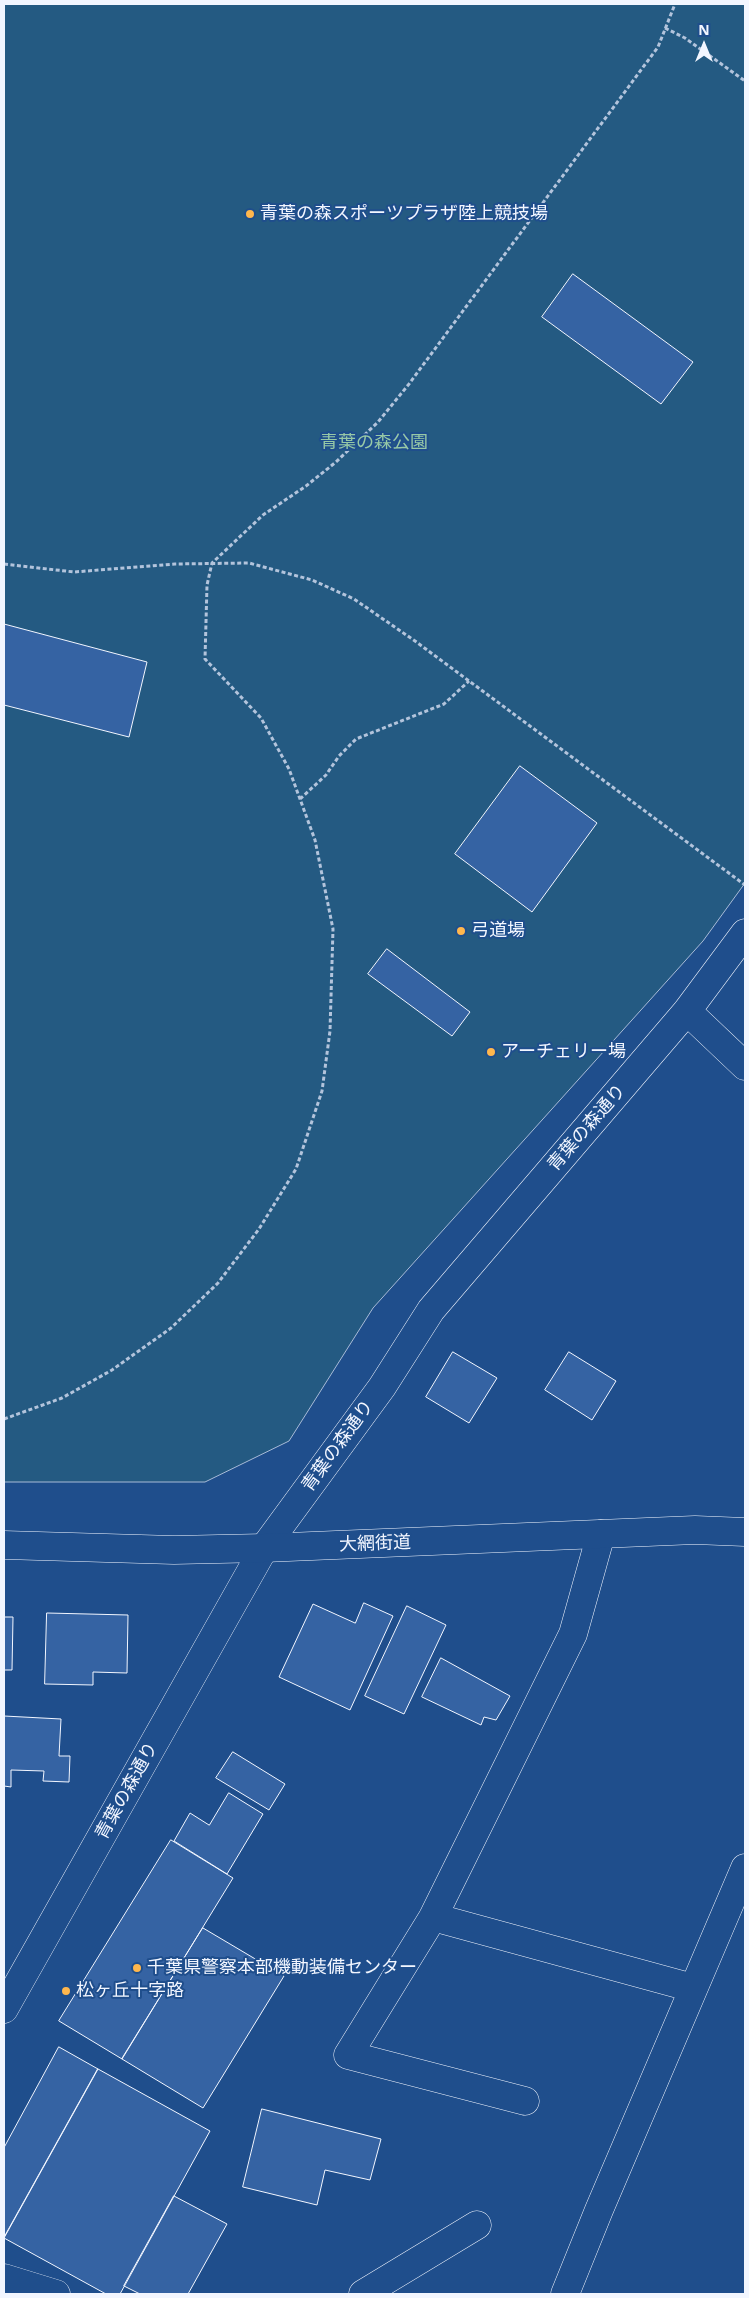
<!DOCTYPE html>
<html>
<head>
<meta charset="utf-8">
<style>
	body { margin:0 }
	#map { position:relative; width:749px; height:2298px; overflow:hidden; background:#1f4e8c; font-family:"Open Sans",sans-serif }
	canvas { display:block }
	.frame { position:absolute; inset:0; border:5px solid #f2f6ff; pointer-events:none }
	.north { position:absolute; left:679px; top:20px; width:50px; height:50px; -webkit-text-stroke:4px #1f4e8c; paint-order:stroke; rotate:0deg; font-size:14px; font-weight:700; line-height:20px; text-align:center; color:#f2f6ff }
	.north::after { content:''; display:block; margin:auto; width:18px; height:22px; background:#f2f6ff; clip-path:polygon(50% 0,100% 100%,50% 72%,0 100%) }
</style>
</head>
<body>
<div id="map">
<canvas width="749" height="2298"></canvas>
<div class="frame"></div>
<div class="north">N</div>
</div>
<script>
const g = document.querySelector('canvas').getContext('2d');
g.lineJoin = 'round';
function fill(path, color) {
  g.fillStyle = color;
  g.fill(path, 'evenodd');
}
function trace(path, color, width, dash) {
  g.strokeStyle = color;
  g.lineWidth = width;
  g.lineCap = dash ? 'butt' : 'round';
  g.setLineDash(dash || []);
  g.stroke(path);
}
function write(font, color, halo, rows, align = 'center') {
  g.font = font + ' "Open Sans","Noto Sans JP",sans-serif';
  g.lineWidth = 4;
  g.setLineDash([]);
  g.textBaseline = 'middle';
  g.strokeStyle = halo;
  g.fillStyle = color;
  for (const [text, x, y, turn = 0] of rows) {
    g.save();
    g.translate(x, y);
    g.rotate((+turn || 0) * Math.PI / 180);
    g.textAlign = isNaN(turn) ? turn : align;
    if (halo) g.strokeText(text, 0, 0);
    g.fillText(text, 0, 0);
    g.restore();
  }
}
const green = new Path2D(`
	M4 4H745V883L703 941 373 1308 289 1441 205 1482H4Z`);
fill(green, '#245a82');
trace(green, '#a8bbd7', 1);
const building = new Path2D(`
	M573 274 693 362 661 404 542 317Z
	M4 624 147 662 129 737 4 705Z
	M520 766 597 823 532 912 455 854Z
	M387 949 470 1012 452 1036 368 974Z
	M453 1352 497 1378 469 1423 426 1397Z
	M569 1352 616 1381 592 1420 545 1390Z
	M364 1603 393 1616 350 1710 279 1677 313 1604 355 1623Z
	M407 1606 446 1625 404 1714 365 1696Z
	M47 1613 128 1615 127 1673 93 1672V1685L45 1684Z
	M4 1617H13L12 1670H4Z
	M441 1658 510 1696 496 1720 484 1717 481 1725 422 1697Z
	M4 1716 61 1719 59 1756H70L69 1782 43 1781 44 1771 11 1770V1787L4 1786Z
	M233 1752 285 1784 269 1810 216 1778Z
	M229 1793 263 1814 227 1874 174 1841 190 1813 209 1825Z
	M171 1840 233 1878 122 2059 59 2021Z
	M203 1928 284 1976 203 2108 122 2059Z
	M59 2047 98 2069 4 2238V2148Z
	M98 2069 210 2131 120 2294H106L4 2238Z
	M262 2109 381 2139 370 2180 325 2170 317 2205 243 2187Z
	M174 2196 227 2224 188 2294H140L124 2286Z`);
fill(building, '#3563a3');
trace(building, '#f2f6ff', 1);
const minor = new Path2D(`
	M687 1011 745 1066
	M433 1917 693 1988
	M4 2009 264 1548 382 1387 431 1310 687 1011 745 933
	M525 2101 348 2055 433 1917 573 1634 601 1534
	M4 2278 56 2294
	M363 2294 477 2225
	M565 2294 599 2210 745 1868`);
const major = new Path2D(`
	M4 1545 174 1550 264 1548 695 1530 745 1532`);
trace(minor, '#f2f6ff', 29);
trace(major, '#f2f6ff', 29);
trace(new Path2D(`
	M665 28 685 38 745 81
	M4 564 74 572 175 564 249 563 312 580 354 599 415 641 745 885
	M300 799 326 775 339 756 356 739 444 704 469 681
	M4 1419 62 1398 112 1370 171 1328 218 1283 259 1229 296 1169 322 1091 330 1031 333 929 315 840 289 769 261 718 205 659 207 585 212 563 263 515 306 486 336 462 378 422 409 384 658 47 675 4`), '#b3c4dc', 3, [4, 2.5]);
trace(minor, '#1f4e8c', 28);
trace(major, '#1f4e8c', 28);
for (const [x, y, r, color] of [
	[250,214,5,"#ffb74d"],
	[461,931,5,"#ffb74d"],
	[491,1052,5,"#ffb74d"],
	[137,1968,5,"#ffb74d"],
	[66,1991,5,"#ffb74d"]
]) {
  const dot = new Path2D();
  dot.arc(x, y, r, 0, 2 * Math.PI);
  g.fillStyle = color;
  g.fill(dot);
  trace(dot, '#1f4e8c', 2);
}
write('18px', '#f2f6ff', '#1f4e8c', [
	["青葉の森スポーツプラザ陸上競技場",260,214],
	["弓道場",471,931],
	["アーチェリー場",501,1052],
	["千葉県警察本部機動装備センター",147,1968],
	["松ヶ丘十字路",76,1991]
], 'left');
write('18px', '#97c8a6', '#1f4e8c', [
	["青葉の森公園",374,443]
]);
write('18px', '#f2f6ff', '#1f4e8c', [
	["青葉の森通り",587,1128,-49],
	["青葉の森通り",338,1446,-54],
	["大網街道",375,1544,-2],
	["青葉の森通り",127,1791,-61]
]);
</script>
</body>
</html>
